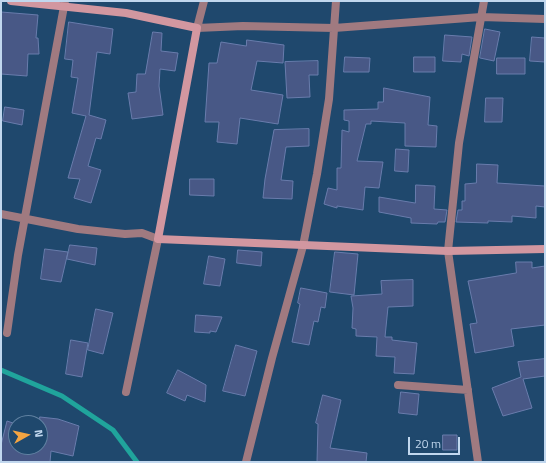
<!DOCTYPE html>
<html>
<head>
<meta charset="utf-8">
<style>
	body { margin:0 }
	#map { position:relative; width:546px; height:463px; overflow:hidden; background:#1f486d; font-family:"Titillium Web",sans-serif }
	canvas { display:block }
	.frame { position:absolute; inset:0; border:2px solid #c1d7ee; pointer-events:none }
	.north { position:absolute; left:8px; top:415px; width:40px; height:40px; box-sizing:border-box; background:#1f486d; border:1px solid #6081a1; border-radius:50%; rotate:82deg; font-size:11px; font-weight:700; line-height:16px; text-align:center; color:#c1d7ee }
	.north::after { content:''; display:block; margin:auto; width:14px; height:18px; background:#f3a442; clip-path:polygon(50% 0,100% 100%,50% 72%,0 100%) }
	.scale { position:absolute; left:408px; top:437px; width:52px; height:18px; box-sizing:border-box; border:2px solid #c1d7ee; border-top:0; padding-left:5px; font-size:12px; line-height:14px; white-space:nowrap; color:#c1d7ee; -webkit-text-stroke:3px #1f486d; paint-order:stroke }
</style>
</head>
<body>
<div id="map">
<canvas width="546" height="463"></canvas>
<div class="frame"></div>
<div class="north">N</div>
<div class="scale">20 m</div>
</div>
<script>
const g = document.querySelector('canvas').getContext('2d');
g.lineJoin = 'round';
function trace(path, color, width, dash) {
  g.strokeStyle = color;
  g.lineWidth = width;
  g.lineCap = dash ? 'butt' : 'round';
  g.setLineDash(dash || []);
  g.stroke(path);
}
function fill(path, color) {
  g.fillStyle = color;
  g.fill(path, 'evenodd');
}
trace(new Path2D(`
	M1 370 62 396 113 430 137 462`), '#20a49c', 5);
const building = new Path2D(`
	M1 12 38 15 36 38H38L39 54H28L27 76 1 74Z
	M69 22 113 29 110 54 97 52 89 115 106 120 101 139 96 138 88 166 101 170 91 203 74 198 80 179 68 178 86 116 72 113 78 78 71 77 73 60 65 59Z
	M485 29 500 32 494 61 480 58Z
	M153 32 162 33 161 51 178 53 175 71 160 69 159 86 163 115 132 119 128 93 136 92 137 74H145Z
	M445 35 472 37 469 56 462 54 461 62 443 61Z
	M532 37 545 38V62L530 61Z
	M247 40 284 45 283 63 257 61 251 90 283 95 278 124 240 118 237 144 217 142 219 122H205L209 63H217L221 42 246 46Z
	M345 57 370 58 369 72H344Z
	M414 57H435V72H414Z
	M497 58H525V74H497Z
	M318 61V75H309L310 97 287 98 285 62Z
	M384 88 430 97 428 125 437 126 436 147 405 146V123L371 121V124H366L357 161 383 162 379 188 365 187 363 210 337 206V208L324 204 328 188 337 190V168H341L342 130 349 132V121L344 120V110L378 109V102H383Z
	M486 98H503L502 122H485Z
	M5 107 24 110 22 125 3 121Z
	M309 129V146L286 147 281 180 293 181 292 199 263 198 265 179 274 130Z
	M396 149 409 150 408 172 395 171Z
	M477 164 498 165 497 183 545 186V207L536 206V218L512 216V222L488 221V223L456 222 458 210H462V201H465V184L476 183Z
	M190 179H214V196L190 195Z
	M416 185 435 186 434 209 447 210 445 222H438L437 224 411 223V218L379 212V197L415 203Z
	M70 245 97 248 95 265 67 259Z
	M45 249 68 252 61 282 41 279Z
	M238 250 262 252 261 266 237 263Z
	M335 252 358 254 354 295 330 292Z
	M209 256 225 259 220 286 204 284Z
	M516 262H532V268L545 266V325L511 329 514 346 475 353 470 324 477 323 468 281 516 273Z
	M413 280V306L388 307 385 337H392V340L417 343 414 374 394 373 395 357 376 356 377 337 356 336V329L352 328 353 308 351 296 382 294 381 281Z
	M301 288 327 293 325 308 321 307 318 322 314 321 309 345 292 342 300 304 298 303Z
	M96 309 113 313 103 354 88 350Z
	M196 315 222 317 216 332 210 331V333L195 332Z
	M71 340 88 343 82 377 66 374Z
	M236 345 257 351 245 396 223 391Z
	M545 359V376L523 379 532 408 503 416 492 388 521 377 518 362Z
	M178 370 206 385 205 402 187 395 185 401 167 393Z
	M401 392 419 394 417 415 399 413Z
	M323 395 341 400 330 448 367 453 366 462H317L318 424 316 423Z
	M40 417 58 419 79 426 73 456 51 451 50 462H1V445L7 421 16 424V447H40Z
	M443 435H457V450H443Z`);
fill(building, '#485886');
trace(building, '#697cac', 1);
trace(new Path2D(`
	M204 1 197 28 243 26 334 28 481 17 545 19
	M1 214 78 229 125 234 142 233 158 239 126 392
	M7 333 18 255 65 1
	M398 385 468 390
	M246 462 272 358 303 246 317 174 329 99 336 1
	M478 462 448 251 459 143 484 1`), '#a07a80', 8);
trace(new Path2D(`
	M11 1 126 13 197 28 158 239 448 251 545 249`), '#d297a0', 8);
</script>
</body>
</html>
